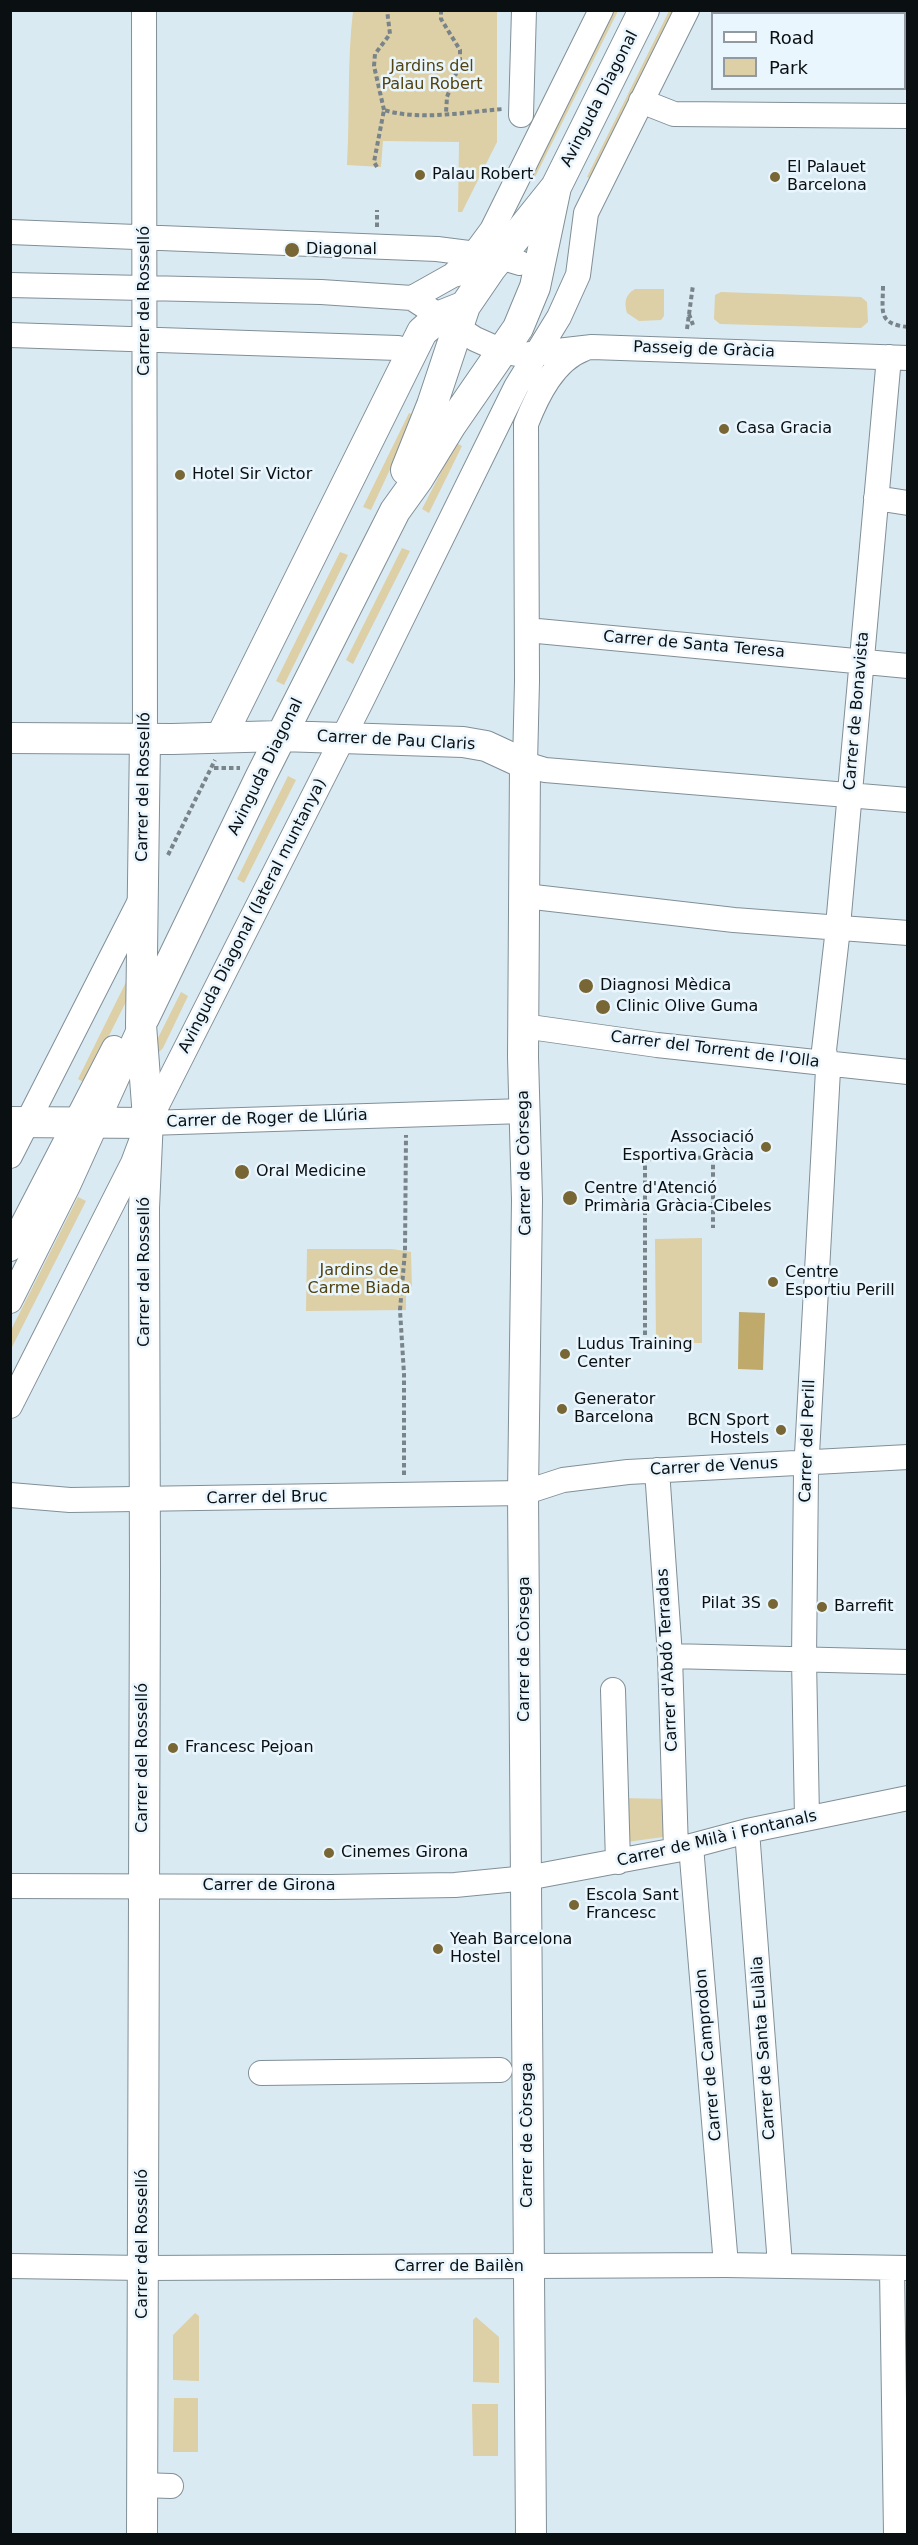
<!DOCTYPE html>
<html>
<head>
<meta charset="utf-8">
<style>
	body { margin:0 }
	#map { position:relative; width:918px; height:2545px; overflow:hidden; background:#daeaf2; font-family:"DejaVu Sans",sans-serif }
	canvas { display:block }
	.frame { position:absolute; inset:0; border:12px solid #0a0f12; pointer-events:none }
	.legend { position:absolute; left:711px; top:12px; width:195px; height:78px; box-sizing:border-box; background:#eaf6fe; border:2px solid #909aa0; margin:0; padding:8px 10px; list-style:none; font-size:18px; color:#0a0f12 }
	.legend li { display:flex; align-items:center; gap:12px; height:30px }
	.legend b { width:30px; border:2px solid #909aa0 }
</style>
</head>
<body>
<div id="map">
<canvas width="918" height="2545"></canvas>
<div class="frame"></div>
<ul class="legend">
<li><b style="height:8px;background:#fff"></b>Road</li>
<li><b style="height:16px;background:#ddcfa6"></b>Park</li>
</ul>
</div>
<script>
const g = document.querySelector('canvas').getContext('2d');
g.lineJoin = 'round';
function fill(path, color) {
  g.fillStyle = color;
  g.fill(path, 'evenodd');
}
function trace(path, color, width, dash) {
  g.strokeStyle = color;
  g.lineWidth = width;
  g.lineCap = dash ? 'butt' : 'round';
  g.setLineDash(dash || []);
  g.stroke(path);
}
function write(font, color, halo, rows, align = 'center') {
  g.font = font + ' "DejaVu Sans",sans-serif';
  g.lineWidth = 5;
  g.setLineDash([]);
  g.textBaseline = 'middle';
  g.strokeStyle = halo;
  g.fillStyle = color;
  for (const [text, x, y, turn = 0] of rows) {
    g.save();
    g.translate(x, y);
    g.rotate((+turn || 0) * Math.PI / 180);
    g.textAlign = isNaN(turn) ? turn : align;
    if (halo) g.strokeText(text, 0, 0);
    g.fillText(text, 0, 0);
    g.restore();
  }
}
fill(new Path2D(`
	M353 11H497V142L462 212H458L459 142 383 141 381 167 347 165C350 113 347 62 353 11Z
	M611 11H618L535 177 530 174Z
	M669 11H676L592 179 587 177Z
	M635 289H664V316L661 320 639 321 627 313C624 302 625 295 635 289Z
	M721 292 861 297 867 302 868 322 861 328 720 324 714 319 715 295Z
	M409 413 415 416 371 510 363 507Z
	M456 443 462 446 429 513 422 509Z
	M402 548 410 551 353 664 346 660Z
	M340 552 348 555 284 685 276 681Z
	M288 776 296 780 244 883 237 879Z
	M131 972V992L85 1083 78 1079Z
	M181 992 188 996 163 1048 156 1055 157 1040Z
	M78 1197 86 1201 11 1349V1330Z
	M702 1238V1343H656L655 1239Z
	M307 1249H392L411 1252 412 1291H406V1310L306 1311Z
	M619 1798 669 1799 670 1836 620 1843Z
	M195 2313 199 2316V2381L173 2380V2335Z
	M476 2317 499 2337V2383L473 2382V2320Z
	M174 2398H198V2452H173Z
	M472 2404H498V2456H473Z`), '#ddcfa6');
fill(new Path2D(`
	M739 1312 765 1313 763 1370 738 1369Z`), '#bfaa6b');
const minor = new Path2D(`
	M144 10 145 738
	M641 101 674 114 908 116
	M521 115 524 10
	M10 232 437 249 500 257 520 263
	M453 275 475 253 492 230 601 10
	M10 285 321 292 412 298 475 339 502 351 522 355 592 347 908 358
	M412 298 453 275 469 271
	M10 335 398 348 411 353
	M584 349C554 360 537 396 526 424L527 681 525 764 545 770 908 800
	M876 498 908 503
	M527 630 908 666
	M525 896 734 920 908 933
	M523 1026 657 1045 908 1072
	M148 1123 524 1111
	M10 1156 142 897
	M10 1249 114 1048
	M10 1301 68 1186 141 1025
	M10 1406 133 1163 148 1123 361 702 516 387 559 317 578 275 586 213 687 10
	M657 1470 670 1656 676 1850
	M10 1495 70 1500 523 1493 563 1480 628 1472 908 1457
	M670 1656 908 1662
	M613 1690 618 1862
	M807 1818 804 1659 806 1472 828 1070 824 1050 837 937 889 357
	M747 1831 780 2265
	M691 1846 726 2265
	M10 1886 331 1887 455 1885 527 1878 676 1850 747 1831 908 1798
	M261 2073 500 2070
	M10 2266 143 2268 726 2265 908 2268
	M892 2269 896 2534
	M141 2485 171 2486`);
const major = new Path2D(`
	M406 470 432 405 465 306 491 268 556 187 644 10
	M221 737 422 332 440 316 465 306
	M10 738 172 739 281 736 463 742 486 746 525 764 523 1057 527 1200 523 1493 531 2534
	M144 1018 261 776 395 511 418 479 451 425 518 328 535 287 556 187
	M10 1122 148 1123
	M142 2534 145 1573 144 1208 148 1118 141 1025 145 738`);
trace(minor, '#818f97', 26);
trace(major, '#818f97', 32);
trace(new Path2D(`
	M441 10V19L460 50V63L447 97 446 113
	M384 110 374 66 375 54 390 34 387 10
	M377 167 374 162 384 110C420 121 465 112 503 109
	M377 227V210
	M883 286C883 311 877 324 908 327
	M689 314 693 325
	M687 329 693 285
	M214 768H240
	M168 855 215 760
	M645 1335V1160L651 1159V1153L713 1159V1228
	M404 1475V1374L400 1310 405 1251 406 1135`), '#79848a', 4, [4.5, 3]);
trace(minor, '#fff', 24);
trace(major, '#fff', 30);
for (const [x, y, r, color] of [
	[420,175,6,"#786735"],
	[775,177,6,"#786735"],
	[292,250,8,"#786735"],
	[724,429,6,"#786735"],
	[180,475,6,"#786735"],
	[586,986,8,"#786735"],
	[603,1007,8,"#786735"],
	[766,1147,6,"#786735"],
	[242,1172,8,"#786735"],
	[570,1198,8,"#786735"],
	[773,1282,6,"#786735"],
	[565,1354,6,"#786735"],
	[562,1409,6,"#786735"],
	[781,1430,6,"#786735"],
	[773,1604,6,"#786735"],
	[822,1607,6,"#786735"],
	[173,1748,6,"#786735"],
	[329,1853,6,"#786735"],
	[574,1905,6,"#786735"],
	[438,1949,6,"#786735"]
]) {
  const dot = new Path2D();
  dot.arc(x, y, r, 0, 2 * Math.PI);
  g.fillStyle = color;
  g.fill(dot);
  trace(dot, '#eaf6fe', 2);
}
write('16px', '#524310', '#eaf6fe', [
	["Jardins del",432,67],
	["Palau Robert",432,85],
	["Jardins de",359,1271],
	["Carme Biada",359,1289]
]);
write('16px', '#0a0f12', '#eaf6fe', [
	["Avinguda Diagonal",600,99,-63],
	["Carrer del Rosselló",145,301,-90],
	["Passeig de Gràcia",704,350,2],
	["Carrer de Santa Teresa",694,645,5],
	["Carrer de Bonavista",857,711,-85],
	["Carrer de Pau Claris",396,741,3],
	["Avinguda Diagonal",266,767,-64],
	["Carrer del Rosselló",144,787,-89],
	["Avinguda Diagonal (lateral muntanya)",253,916,-63],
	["Carrer del Torrent de l'Olla",715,1050,7],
	["Carrer de Roger de Llúria",267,1119,-2],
	["Carrer de Còrsega",525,1163,-91],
	["Carrer del Rosselló",145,1272,-90],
	["Carrer del Perill",808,1441,-88],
	["Carrer de Venus",714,1467,-3],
	["Carrer del Bruc",267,1498,-1],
	["Carrer de Còrsega",525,1649,-90],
	["Carrer d'Abdó Terradas",668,1660,-93],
	["Carrer del Rosselló",143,1758,-90],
	["Carrer de Milà i Fontanals",717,1839,-13],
	["Carrer de Girona",269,1886],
	["Carrer de Santa Eulàlia",764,2048,-94],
	["Carrer de Camprodon",709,2055,-95],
	["Carrer de Còrsega",528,2135,-90],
	["Carrer del Rosselló",143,2244,-90],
	["Carrer de Bailèn",459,2267]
]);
write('16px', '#0a0f12', '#eaf6fe', [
	["El Palauet",787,168],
	["Barcelona",787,186],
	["Palau Robert",432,175],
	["Diagonal",306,250],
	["Casa Gracia",736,429],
	["Hotel Sir Victor",192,475],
	["Diagnosi Mèdica",600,986],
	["Clinic Olive Guma",616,1007],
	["Associació",754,1138,"right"],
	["Esportiva Gràcia",754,1156,"right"],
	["Oral Medicine",256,1172],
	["Centre d'Atenció",584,1189],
	["Primària Gràcia-Cibeles",584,1207],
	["Centre",785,1273],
	["Esportiu Perill",785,1291],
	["Ludus Training",577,1345],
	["Center",577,1363],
	["Generator",574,1400],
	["Barcelona",574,1418],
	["BCN Sport",769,1421,"right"],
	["Hostels",769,1439,"right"],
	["Pilat 3S",761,1604,"right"],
	["Barrefit",834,1607],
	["Francesc Pejoan",185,1748],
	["Cinemes Girona",341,1853],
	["Escola Sant",586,1896],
	["Francesc",586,1914],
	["Yeah Barcelona",450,1940],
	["Hostel",450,1958]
], 'left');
</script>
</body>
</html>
